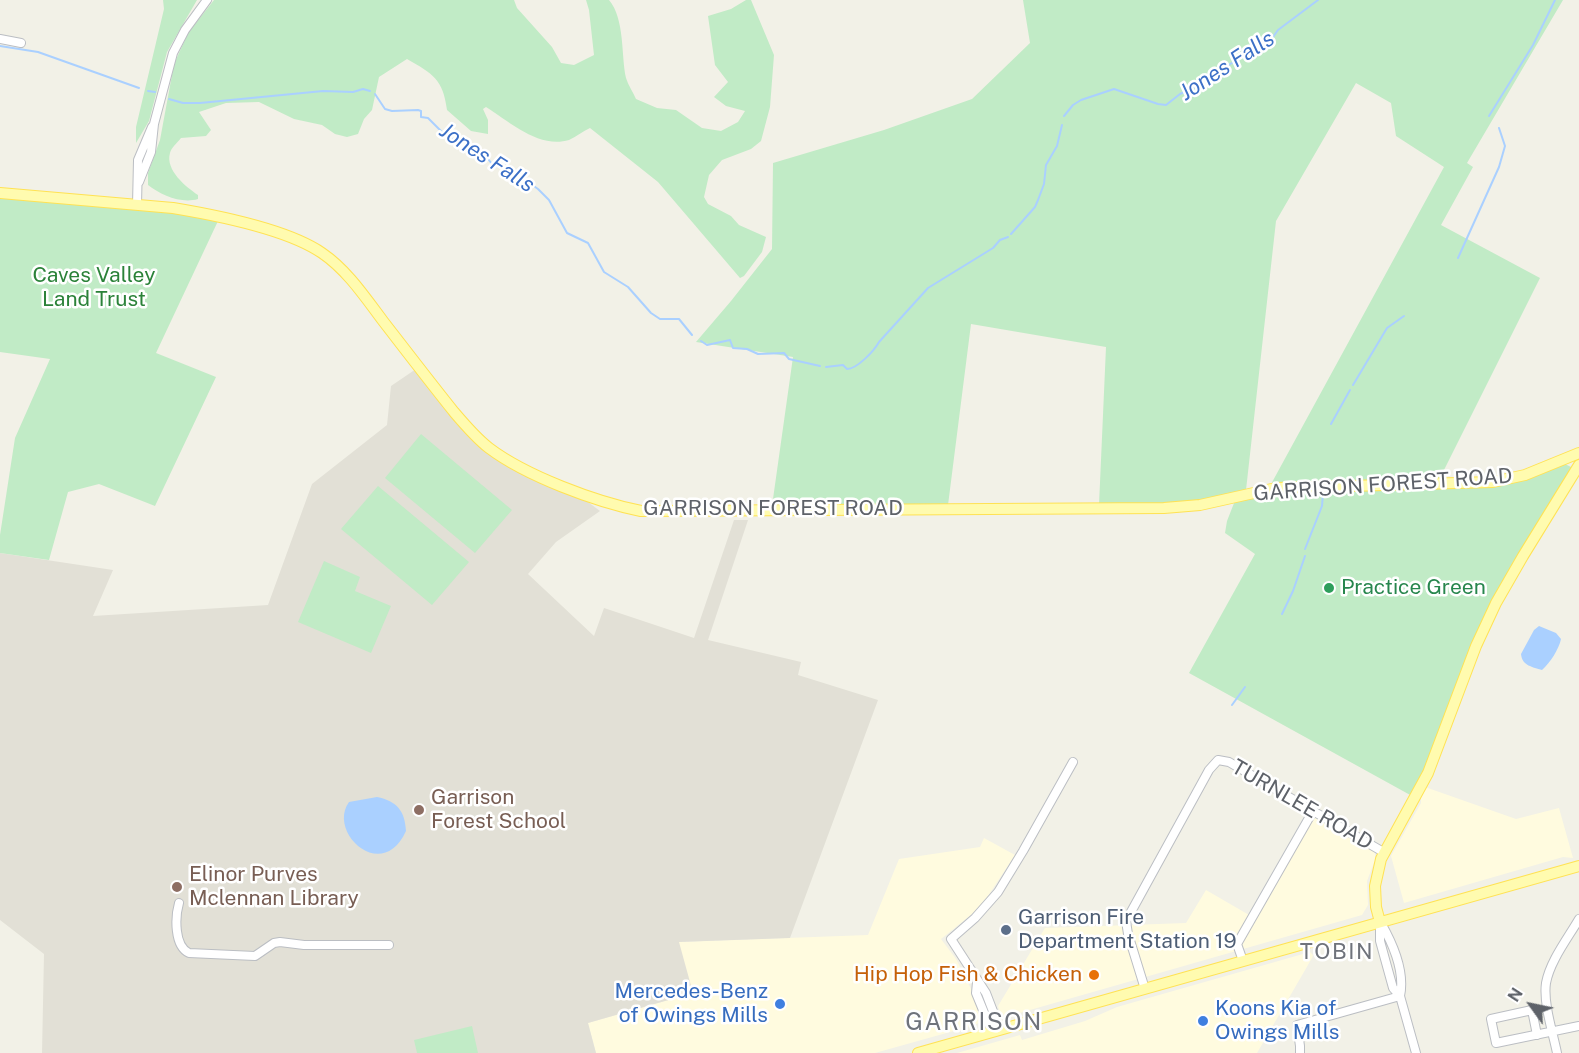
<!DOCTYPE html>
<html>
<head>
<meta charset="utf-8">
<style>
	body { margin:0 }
	#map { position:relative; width:1579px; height:1053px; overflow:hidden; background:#f2f1e7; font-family:"Public Sans",sans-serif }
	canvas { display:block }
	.north { position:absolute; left:1501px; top:975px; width:60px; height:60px; -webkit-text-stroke:4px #fff; paint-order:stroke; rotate:303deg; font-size:16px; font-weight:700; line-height:24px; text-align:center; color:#5e6269 }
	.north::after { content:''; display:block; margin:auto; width:21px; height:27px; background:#5e6269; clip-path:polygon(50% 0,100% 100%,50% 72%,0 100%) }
</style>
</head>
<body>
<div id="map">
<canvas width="1579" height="1053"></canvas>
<div class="north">N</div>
</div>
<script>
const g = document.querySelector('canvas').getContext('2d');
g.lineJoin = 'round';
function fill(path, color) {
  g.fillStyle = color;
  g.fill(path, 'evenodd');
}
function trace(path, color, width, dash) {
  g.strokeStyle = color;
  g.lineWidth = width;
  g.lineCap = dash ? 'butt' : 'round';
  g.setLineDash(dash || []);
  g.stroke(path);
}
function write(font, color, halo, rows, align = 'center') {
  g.font = font + ' "Public Sans",sans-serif';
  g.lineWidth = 5;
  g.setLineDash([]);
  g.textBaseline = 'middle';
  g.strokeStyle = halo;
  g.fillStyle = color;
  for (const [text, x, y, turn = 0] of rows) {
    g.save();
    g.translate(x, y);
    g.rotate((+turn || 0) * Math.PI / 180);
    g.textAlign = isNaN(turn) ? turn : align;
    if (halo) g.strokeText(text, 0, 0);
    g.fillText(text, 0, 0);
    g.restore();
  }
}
fill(new Path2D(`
	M1425 787 1516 819 1559 808 1573 858 1563 857 1404 903 1391 856 1421 803V796Z
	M1315 818 1320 819 1375 850V860L1367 881 1368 905 1362 915 1016 1014 1004 1016 1000 1013 998 1006 1045 928 1186 923 1206 890 1256 919 1312 820Z
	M984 838 1015 855 984 902 972 914 941 939 956 959 975 997 982 1016 980 1022 975 1025 875 1053H596L588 1023 693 993 678 942 868 935 899 859 980 847Z
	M1310 952 1313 955 1312 958 1257 1053H957L1020 1035 1022 1040 1085 1021 1117 1007Z`), '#fffbdf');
fill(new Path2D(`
	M416 369 475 440 584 499 600 511 556 542 528 574 594 636 604 608 694 638 734 520H748L708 640 801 662 798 675 878 700 790 938 679 942 693 993 588 1023 596 1053H42L44 954 0 920V553L113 570 93 616 268 605 312 484 387 425 391 386Z`), '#e2e0d6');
fill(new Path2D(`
	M163 0H197L167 52 149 121 136 143V127L164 9Z
	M214 0H514L517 8 552 47 561 63 574 65 594 55 589 10 586 0H609C625 19 621 55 626 78 628 85 633 92 636 99L657 108 676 110 702 128 721 131 738 122 745 111 726 106 714 97 728 82 715 65 708 16 731 9 746 0H751L774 55 770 107 761 141 751 149 722 160 709 175 704 197 708 204 731 216 739 225 766 237 762 252 744 276 740 278 658 182 590 128C583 131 576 137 569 140 539 149 510 122 486 107L483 109 488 120V134L471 131 447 110C443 79 433 74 407 59L379 77 372 110 364 119 358 134 347 137 335 134 322 125 294 119 259 102 226 103 199 112 211 130 206 136 181 138C177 143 171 148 170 153 165 170 186 187 198 195V199C181 204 161 195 148 185V173L160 140 174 64 188 33Z
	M1023 0H1563L1467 163 1473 167 1441 225 1540 278 1436 486 1565 464 1573 468 1519 554 1412 796 1189 673 1255 554 1225 533 1227 521 1238 493 1185 504 1099 505 1106 347 971 324 948 505 772 506 793 357 696 342 731 301 772 249 773 163 884 130 972 99 1030 43ZM1356 83 1391 103 1396 136 1444 167 1270 486 1246 490 1276 221Z
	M0 196 173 211 218 221 156 353 216 377 155 506 99 484 68 492 49 560 0 553V535L15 438 50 359 0 352Z
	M421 434 512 510 475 553 385 478Z
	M378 486 469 562 432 605 341 529Z
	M324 561 360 577 355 591 391 606 371 653 298 622Z
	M472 1026 478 1053H417L414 1040Z`), '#c1ebc6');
fill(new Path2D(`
	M1539 626 1556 633 1561 639C1559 649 1550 663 1542 670 1533 667 1522 666 1521 654L1534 630Z
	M377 797C397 801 405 811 406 831 382 884 327 832 349 802Z`), '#aad0ff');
trace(new Path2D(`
	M0 46 38 52 139 88
	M148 91 155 92
	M375 94 385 109 392 111 418 110 421 111V117L428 118 448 138 462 141 468 147 477 150 485 155 492 164 499 161 538 189 549 200 567 233 588 243 604 272 628 287 651 313 660 319H679L692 335
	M169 99 183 103H200L323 91 353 92 363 89 370 91
	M1064 116 1073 105 1081 100 1114 89 1158 104 1166 105 1180 94 1208 81 1214 73 1232 63 1269 38 1273 37 1278 30 1318 0
	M1489 116 1533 45 1555 0
	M1011 234 1035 207 1038 200 1044 184 1046 165 1057 146 1062 125
	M1458 258 1499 167 1505 146 1499 128
	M701 341 707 345 730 340 733 348 747 349 758 354 784 353 789 359 820 366
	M826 367 843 365 847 369C857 369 874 351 879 342L928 288 993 248 1000 240 1008 237
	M1353 385 1387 328 1404 316
	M1331 424 1350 390
	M1305 549 1322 506 1323 493
	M1282 614 1293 591 1305 556
	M1232 705 1245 687`), '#aad0ff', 2);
const minor = new Path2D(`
	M0 39 21 43
	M139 182 151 152 154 124 173 53 185 30 207 0
	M137 205 138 160 152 127
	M179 903C175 917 174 946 189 953L255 956 274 943 280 942 304 945H389
	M1380 922V941L1393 988 1400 996 1416 1053
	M1381 923C1393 944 1405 973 1400 996
	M1243 961 1237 944 1313 811
	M977 982 976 993 992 1032
	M1145 989 1128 934 1126 921 1209 770 1218 760 1229 762 1385 853
	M992 1032 996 1019 986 993 951 939 975 918 998 892 1023 851 1073 762
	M1537 1035 1532 1010 1491 1019 1496 1043 1579 1026
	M1300 1053V1046L1297 1025 1400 996
	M1557 1053C1553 1033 1543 1003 1546 983 1550 961 1568 938 1579 919`);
const major = new Path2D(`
	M0 193 173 208C215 215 287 229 322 253 347 270 365 297 383 321 407 352 430 382 454 412 465 425 476 438 489 448 526 476 596 502 641 511L1164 508 1200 505 1276 488 1493 482 1525 475 1579 453
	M1380 922 1376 907 1375 886 1381 859 1428 773 1476 646 1496 603 1523 556 1579 465
	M918 1053 1579 866`);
trace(minor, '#bbbec3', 10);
trace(major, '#ffe253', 12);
trace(minor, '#fff', 8);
trace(major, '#fffbaf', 10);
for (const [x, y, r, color] of [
	[1329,588,6,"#2e9e5b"],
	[419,810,6,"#8d6e63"],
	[177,887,6,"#8d6e63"],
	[1006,930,6,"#5c6f8a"],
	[1094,975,6,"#e8710a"],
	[780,1004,6,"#3f7fe0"],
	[1203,1021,6,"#3f7fe0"]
]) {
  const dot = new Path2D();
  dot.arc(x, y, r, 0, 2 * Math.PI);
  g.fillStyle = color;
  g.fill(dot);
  trace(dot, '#fff', 2);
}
write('21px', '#2b8239', '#fff', [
	["Caves Valley",94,276],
	["Land Trust",94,300]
]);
write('21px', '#5e6269', '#fff', [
	["GARRISON FOREST ROAD",1383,485,-4],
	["GARRISON FOREST ROAD",773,509],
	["TURNLEE ROAD",1302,805,30]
]);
write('21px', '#27864d', '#fff', [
	["Practice Green",1341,588]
], 'left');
write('21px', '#785e54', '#fff', [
	["Garrison",431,798],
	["Forest School",431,822],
	["Elinor Purves",189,875],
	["Mclennan Library",189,899]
], 'left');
write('21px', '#4e5e75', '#fff', [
	["Garrison Fire",1018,918],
	["Department Station 19",1018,942]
], 'left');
write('21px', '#c56008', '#fff', [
	["Hip Hop Fish & Chicken",1082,975]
], 'right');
write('21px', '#366cbe', '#fff', [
	["Mercedes-Benz",768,992],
	["of Owings Mills",768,1016],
	["Koons Kia of",1215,1009,"left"],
	["Owings Mills",1215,1033,"left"]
], 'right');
write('italic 22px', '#3c70c7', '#fff', [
	["Jones Falls",1227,66,-33],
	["Jones Falls",487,158,33]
]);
g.letterSpacing = '1.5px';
write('22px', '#6f737b', '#fff', [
	["TOBIN",1337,952]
]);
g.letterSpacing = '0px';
g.letterSpacing = '1.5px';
write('24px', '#6f737b', '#fff', [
	["GARRISON",974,1023]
]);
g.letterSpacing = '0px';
</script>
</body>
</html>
